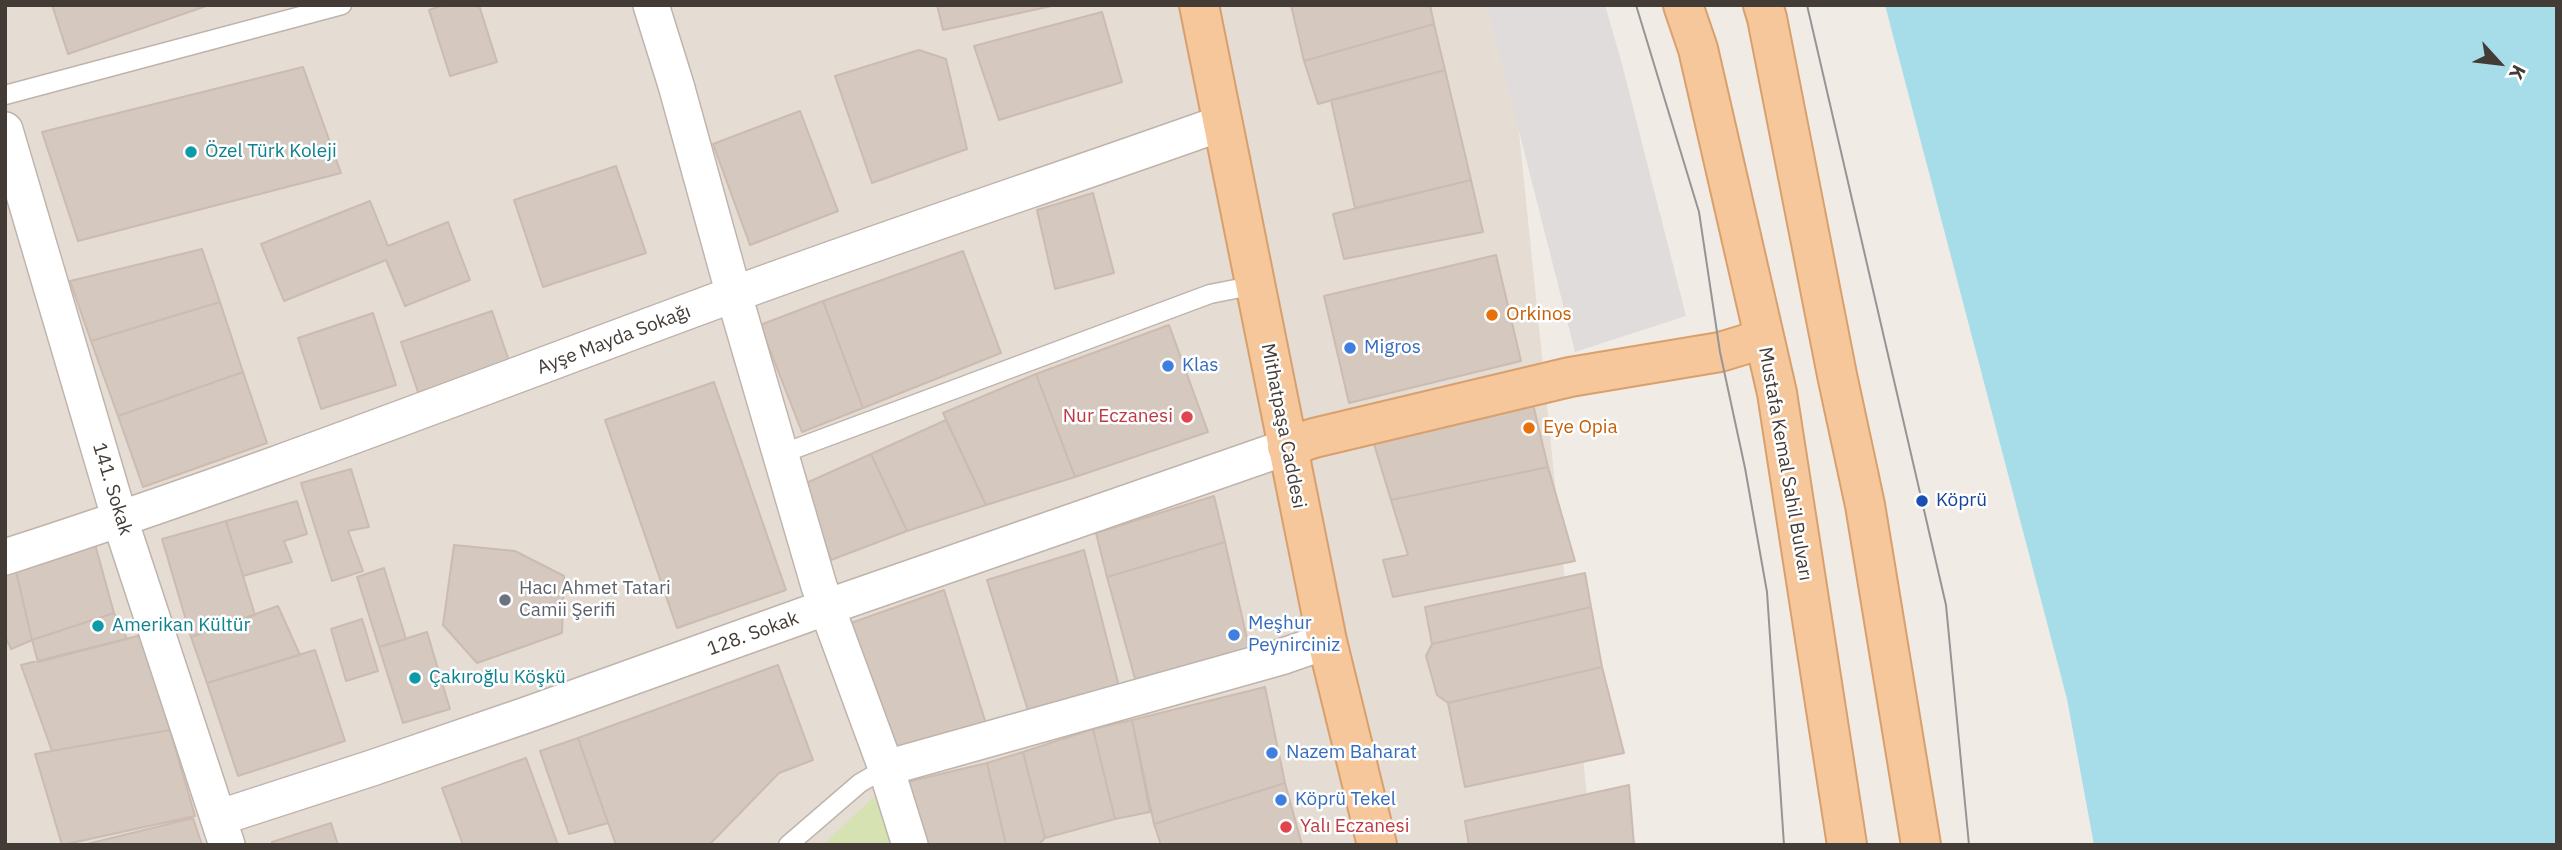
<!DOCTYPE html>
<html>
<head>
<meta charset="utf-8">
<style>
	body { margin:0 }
	#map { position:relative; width:2562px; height:850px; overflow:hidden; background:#f1ebe6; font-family:"IBM Plex Sans",sans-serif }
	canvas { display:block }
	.frame { position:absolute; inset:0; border:7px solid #433b36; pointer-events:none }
	.north { position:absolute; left:2464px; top:28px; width:70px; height:70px; -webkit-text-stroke:5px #fff; paint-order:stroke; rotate:117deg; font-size:19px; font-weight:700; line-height:28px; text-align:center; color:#433b36 }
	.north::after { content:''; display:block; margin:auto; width:24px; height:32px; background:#433b36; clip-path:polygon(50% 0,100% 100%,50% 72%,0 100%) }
</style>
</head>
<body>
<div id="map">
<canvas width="2562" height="850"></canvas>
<div class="frame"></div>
<div class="north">K</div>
</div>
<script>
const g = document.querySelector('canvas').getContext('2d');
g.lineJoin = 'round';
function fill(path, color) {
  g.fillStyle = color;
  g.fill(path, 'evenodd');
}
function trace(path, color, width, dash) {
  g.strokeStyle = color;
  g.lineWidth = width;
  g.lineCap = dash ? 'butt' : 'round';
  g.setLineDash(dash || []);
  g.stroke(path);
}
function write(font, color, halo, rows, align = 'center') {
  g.font = font + ' "IBM Plex Sans",sans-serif';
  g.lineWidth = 5;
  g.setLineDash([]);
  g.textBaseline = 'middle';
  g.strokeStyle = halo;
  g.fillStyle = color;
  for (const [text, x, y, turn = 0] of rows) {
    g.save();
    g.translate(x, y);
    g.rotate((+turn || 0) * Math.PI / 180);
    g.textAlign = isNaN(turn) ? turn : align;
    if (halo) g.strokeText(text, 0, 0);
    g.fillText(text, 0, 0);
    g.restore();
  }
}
fill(new Path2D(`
	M5 5H1506L1592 845H5Z`), '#e5dcd4');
fill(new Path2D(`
	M875 796 891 845H823Z`), '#d7e2b2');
fill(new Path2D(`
	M1487 5H1605L1622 64 1686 316 1575 352Z`), '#e0dcdb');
fill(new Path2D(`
	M1885 5H2557V845H2094L2067 699Z`), '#a7dde9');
const building = new Path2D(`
	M52 5H209L68 54Z
	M444 5H479L497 62 450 76 429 10Z
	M937 5H1056L943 30Z
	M1291 5H1430L1434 24 1304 61Z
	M1102 12 1122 82 999 120 974 46Z
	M1434 24 1445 70 1318 104 1304 61Z
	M919 50 946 59 967 149 872 183 835 76Z
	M303 67 341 173 78 241 42 132Z
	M1445 70 1471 180 1355 208 1331 100Z
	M800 111 838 211 750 245 713 144Z
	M616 166 646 253 543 287 514 200Z
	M1471 180 1483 232 1344 259 1333 214Z
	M1093 193 1114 273 1055 289 1037 210Z
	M370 201 388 246 448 222 470 280 405 306 386 260 284 301 261 244Z
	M202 249 220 302 91 341 70 281Z
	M963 251 1001 353 863 408 823 301Z
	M1496 255 1521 361 1349 403 1324 296Z
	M823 301 863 408 802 432 760 325Z
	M220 302 243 372 118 416 91 341Z
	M492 311 512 370 421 401 401 342Z
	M373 313 396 385 321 409 298 338Z
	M1169 325 1208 432 1075 477 1036 374Z
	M243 372 267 443 143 487 118 416Z
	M1036 374 1075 477 986 505 943 413Z
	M714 382 786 590 677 628 605 420Z
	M1532 400 1548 467 1391 500 1373 441Z
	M946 420 986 505 907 531 871 454Z
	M871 454 907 531 831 560 804 484Z
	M1548 467 1575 561 1393 597 1383 560 1408 555 1391 500Z
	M351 469 369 527 348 531 363 571 332 581 301 483Z
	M1214 496 1225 542 1107 577 1096 533Z
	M297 501 307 534 284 541 292 562 243 576 226 521Z
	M226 521 255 615 191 637 162 539Z
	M93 537 114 613 32 640 15 567Z
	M1225 542 1251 656 1137 686 1107 577Z
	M454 545 515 551 564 576 562 633 477 663 443 625Z
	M1084 550 1122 698 1030 717 987 580Z
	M15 567 32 640 11 649 5 636V570Z
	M384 568 406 639 379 647 357 577Z
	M1585 573 1591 607 1432 644 1425 607Z
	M944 590 987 727 900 754 851 623Z
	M278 606 300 655 207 683 191 637Z
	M1591 607 1602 667 1448 703 1437 695 1426 656 1432 644Z
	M114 613 127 639 38 662 32 640Z
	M362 619 378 671 346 681 331 629Z
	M427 632 450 709 403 723 379 647Z
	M142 635 170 730 52 751 21 665Z
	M315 650 345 741 238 776 207 683Z
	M778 665 813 760 779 773 709 845H616L578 738Z
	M1602 667 1624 753 1465 787 1448 703Z
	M1265 687 1285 783 1154 824 1132 720Z
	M1132 720 1150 812 1115 819 1093 729Z
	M1093 729 1115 819 1045 838 1023 752Z
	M170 730 195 816 62 845 35 754Z
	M578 738 608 823 569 834 540 751Z
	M1023 752 1045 838 1038 845H1006L987 763Z
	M526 758 558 845H463L442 788Z
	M987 763 1006 845H929L907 782Z
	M1285 783 1302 845H1161L1154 824Z
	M1629 785 1634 845H1469L1465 821Z
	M193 818 202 845H83Z
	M331 823 338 845H272V842Z`);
fill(building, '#d5c8bf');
trace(building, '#ccbbb0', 2);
const service = new Path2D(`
	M5 95 342 5
	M781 454 1210 294 1256 285
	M788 845 860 783 886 768`);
const minor = new Path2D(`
	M651 5 676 85 734 295 819 586 886 768 910 845
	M5 130 120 520 227 845
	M5 557C251 478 490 384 732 295 895 235 1059 181 1222 123
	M886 768 1281 657 1327 641
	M218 818 372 768 529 714 827 607 1287 447`);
const primary = new Path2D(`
	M1199 5 1327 641 1377 845
	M1683 5 1698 49 1777 393 1847 845
	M1763 5 1767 18 1837 375 1865 505 1921 845
	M1287 447 1314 438 1570 377 1720 352 1763 339`);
trace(service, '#bfb4ac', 21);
trace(minor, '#bfb4ac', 38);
trace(primary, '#d9a06c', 42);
trace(service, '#fff', 18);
trace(minor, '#fff', 35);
trace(primary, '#f5c79b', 38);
trace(new Path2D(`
	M1636 5 1699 212 1720 352 1745 468 1767 592 1784 845
	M1807 5 1946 605 1969 845`), '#959595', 2);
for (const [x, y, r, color] of [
	[191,152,7,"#0f9aa8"],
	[1492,315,7,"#e8710a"],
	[1350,348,7,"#3f7fe0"],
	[1168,366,7,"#3f7fe0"],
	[1187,417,7,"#e0444e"],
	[1529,428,7,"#e8710a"],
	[1922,501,7,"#1a4fb4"],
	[505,600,7,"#6b7280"],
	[98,626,7,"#0f9aa8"],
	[1234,635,7,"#3f7fe0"],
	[415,678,7,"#0f9aa8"],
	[1272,753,7,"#3f7fe0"],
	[1281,800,7,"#3f7fe0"],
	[1286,827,7,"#e0444e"]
]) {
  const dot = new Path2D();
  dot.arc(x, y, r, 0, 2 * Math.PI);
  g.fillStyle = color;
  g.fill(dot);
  trace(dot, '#fff', 2.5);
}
write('19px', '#0d838f', '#fff', [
	["Özel Türk Koleji",205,152],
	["Amerikan Kültür",112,626],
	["Çakıroğlu Köşkü",429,678]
], 'left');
write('19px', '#c56008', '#fff', [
	["Orkinos",1506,315],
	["Eye Opia",1543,428]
], 'left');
write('19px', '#433b36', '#fff', [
	["Ayşe Mayda Sokağı",614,340,-21],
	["Mithatpaşa Caddesi",1283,426,79],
	["Mustafa Kemal Sahil Bulvarı",1785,464,80],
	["141. Sokak",112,489,73],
	["128. Sokak",753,634,-20]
]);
write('19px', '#366cbe', '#fff', [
	["Migros",1364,348],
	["Klas",1182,366],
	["Meşhur",1248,624],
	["Peynirciniz",1248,646],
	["Nazem Baharat",1286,753],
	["Köprü Tekel",1295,800]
], 'left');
write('19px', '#be3a42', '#fff', [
	["Nur Eczanesi",1173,417],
	["Yalı Eczanesi",1300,827,"left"]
], 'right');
write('19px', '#164399', '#fff', [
	["Köprü",1936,501]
], 'left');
write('19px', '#5b616d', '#fff', [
	["Hacı Ahmet Tatari",519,589],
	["Camii Şerifi",519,611]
], 'left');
</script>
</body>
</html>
